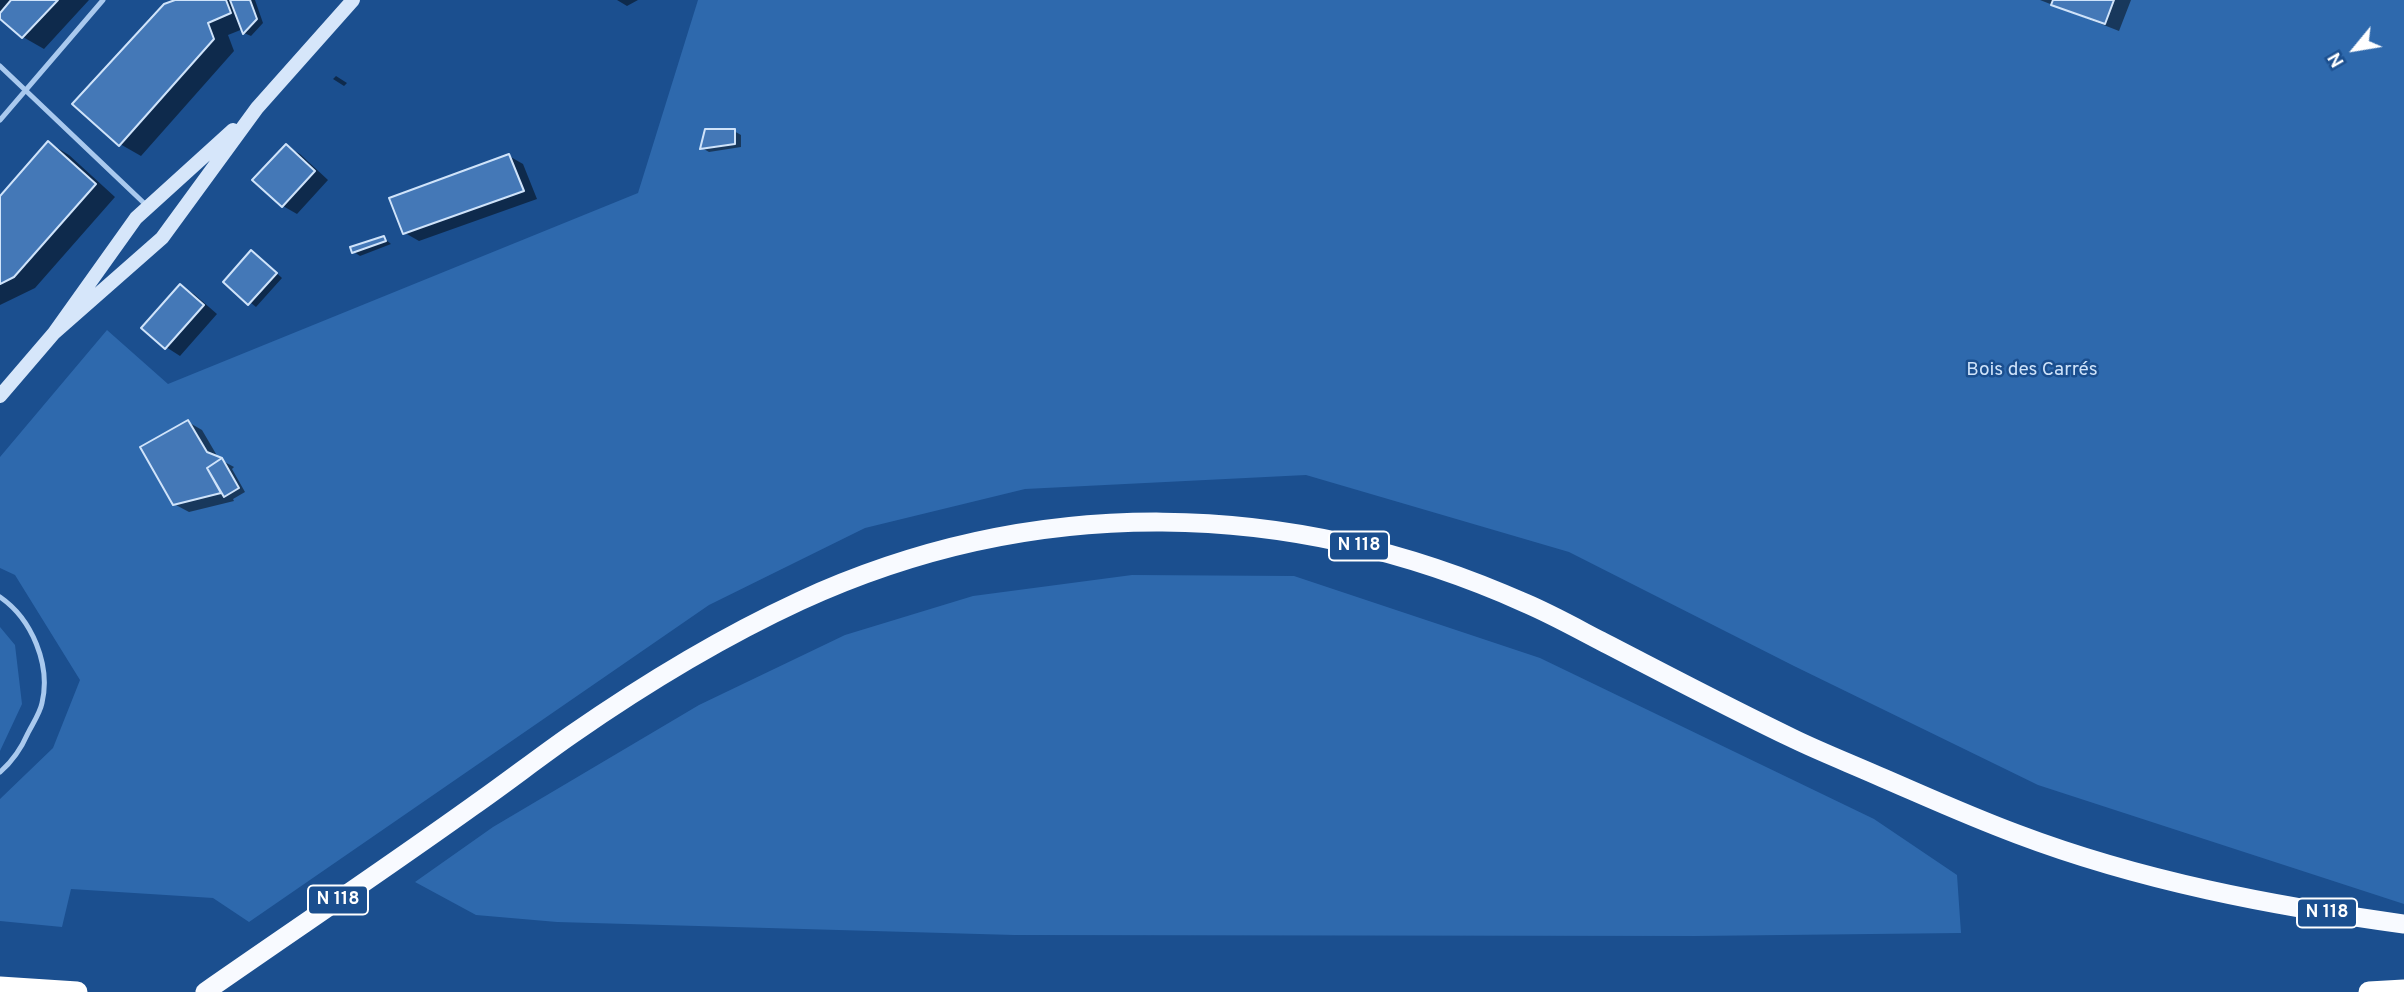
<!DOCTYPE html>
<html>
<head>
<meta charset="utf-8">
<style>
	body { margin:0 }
	#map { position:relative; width:2404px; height:992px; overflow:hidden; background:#1b4f8f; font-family:Overpass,sans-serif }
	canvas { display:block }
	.north { position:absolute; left:2320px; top:14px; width:70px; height:70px; -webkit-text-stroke:5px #1b4f8f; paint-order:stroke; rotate:240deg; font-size:19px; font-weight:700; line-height:28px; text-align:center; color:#fff }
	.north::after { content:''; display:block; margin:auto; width:24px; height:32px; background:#fff; clip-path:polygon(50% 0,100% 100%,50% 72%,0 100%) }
</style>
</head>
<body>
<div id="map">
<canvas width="2404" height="992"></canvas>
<div class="north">N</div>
</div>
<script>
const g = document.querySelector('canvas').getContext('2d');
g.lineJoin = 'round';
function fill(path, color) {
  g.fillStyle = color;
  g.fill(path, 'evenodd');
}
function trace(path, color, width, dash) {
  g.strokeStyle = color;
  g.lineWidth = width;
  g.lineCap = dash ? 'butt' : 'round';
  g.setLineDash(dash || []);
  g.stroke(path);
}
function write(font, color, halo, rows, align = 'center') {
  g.font = font + ' Overpass,sans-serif';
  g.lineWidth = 5;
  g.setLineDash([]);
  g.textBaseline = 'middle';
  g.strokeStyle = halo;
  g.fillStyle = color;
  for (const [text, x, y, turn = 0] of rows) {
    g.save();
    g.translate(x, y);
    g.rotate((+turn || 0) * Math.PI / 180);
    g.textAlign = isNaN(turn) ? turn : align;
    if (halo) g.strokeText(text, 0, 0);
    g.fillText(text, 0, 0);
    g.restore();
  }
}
fill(new Path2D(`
	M698 0H2404V904L2038 785 1794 666 1569 552 1306 475 1025 489 865 528 709 605 249 922 213 898 71 889 62 927 0 921V799L53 748 80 680 15 575 0 568V457L107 330 168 384 638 193Z
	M1132 575 1294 576 1540 658 1874 819 1957 875 1961 933 1695 936 1014 935 557 922 476 915 415 882 493 827 699 705 845 635 973 596Z
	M0 627 15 645 22 704 0 751Z`), '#2e69ad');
fill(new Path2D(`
	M0 0H89L44 49 23 37 0 17Z
	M180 0H255L263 23 251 36 244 33 243 29 228 35 234 51 141 156 120 144Z
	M617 0H638L627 6Z
	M2040 0H2131L2119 31Z
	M336 76 347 83 344 86 333 79Z
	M734 131 741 135V147L709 152 702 148Z
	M49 143 69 155 115 197 35 288 0 305V199Z
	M286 146 300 154 328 180 297 214 283 206Z
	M509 156 523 164 537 199 419 241 405 233Z
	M384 238 391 244 360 256 354 252Z
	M258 256 282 278 256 307 225 282Z
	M180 286 194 294 217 314 180 356 166 347Z
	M188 422 202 430 219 459 234 467 232 469 245 492 233 499 234 501 189 512 174 504Z`), '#0007');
const building = new Path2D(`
	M11 0H58L22 38 0 19V13Z
	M175 0H226L231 13 208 23 214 39 119 146 72 104 164 4Z
	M230 0H250L257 19 243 34Z
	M2053 0H2114L2105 24 2051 5Z
	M705 129H735V144L700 149Z
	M48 141 96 184 14 277 0 284V196Z
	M286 144 315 171 282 207 252 180Z
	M509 154 524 191 403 234 389 198Z
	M384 236 386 241 352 253 350 247Z
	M251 250 277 273 248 305 223 282Z
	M180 284 204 305 165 349 141 328Z
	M188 420 207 452 222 458 207 468 221 493 173 505 140 447Z
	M222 458 239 488 224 497 207 468Z`);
fill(building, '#4478b7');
trace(building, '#cfe3fa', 2);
trace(new Path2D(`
	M0 66 146 205
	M0 120 103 0
	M0 597C32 619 51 665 42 703 40 713 33 723 28 733 21 749 13 761 0 772`), '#a9c9ee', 5);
trace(new Path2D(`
	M54 333 162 238 257 108 353 0
	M0 396 54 333 136 218 233 130`), '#d6e6fa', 14);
trace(new Path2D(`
	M205 992C294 930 385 869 473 806 506 783 538 758 571 735 643 685 720 638 800 601 1035 493 1290 498 1525 603 1551 614 1576 628 1601 641 1665 674 1729 708 1794 739 1823 753 1854 765 1883 778 1927 797 1971 817 2017 834 2141 881 2273 906 2404 924`), '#f8faff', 19);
trace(new Path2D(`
	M0 987 77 992
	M2369 992 2404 990`), '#fff', 21);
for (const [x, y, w] of [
	[1359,546,60],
	[338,900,60],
	[2327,913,60]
]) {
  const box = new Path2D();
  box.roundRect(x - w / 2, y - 14.5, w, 29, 5);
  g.fillStyle = '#1b4f8f';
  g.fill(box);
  trace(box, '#fff', 2);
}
write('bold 18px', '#fff', null, [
	["N 118",1359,546],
	["N 118",338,900],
	["N 118",2327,913]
]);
write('19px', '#cfe3fa', '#1b4f8f', [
	["Bois des Carrés",2032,371]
]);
</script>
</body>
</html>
